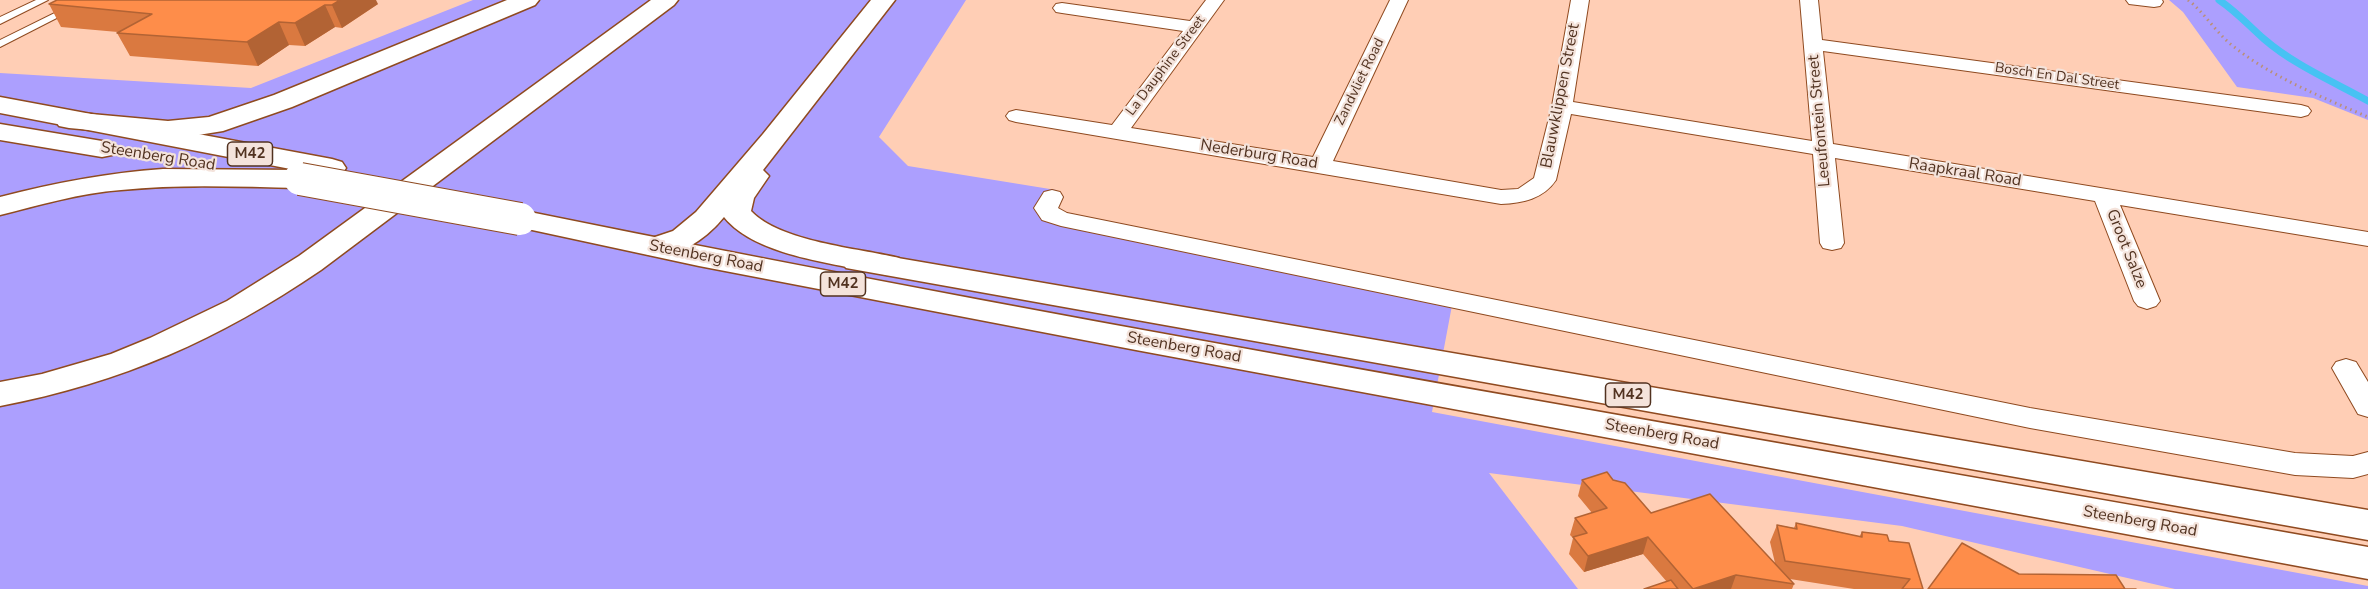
<!DOCTYPE html>
<html>
<head>
<meta charset="utf-8">
<style>
	body { margin:0 }
	canvas { display:block; background:#ffceb5 }
</style>
</head>
<body>
<canvas width="2368" height="589"></canvas>
<script>
const g = document.querySelector('canvas').getContext('2d');
g.lineJoin = 'round';
function fill(path, color) {
  g.fillStyle = color;
  g.fill(path, 'evenodd');
}
function trace(path, color, width, dash) {
  g.strokeStyle = color;
  g.lineWidth = width;
  g.lineCap = dash ? 'butt' : 'round';
  g.setLineDash(dash || []);
  g.stroke(path);
}
function write(font, color, halo, rows, align = 'center') {
  g.font = font + ' "Nunito Sans",sans-serif';
  g.lineWidth = 4.5;
  g.setLineDash([]);
  g.textBaseline = 'middle';
  g.strokeStyle = halo;
  g.fillStyle = color;
  for (const [text, x, y, turn = 0] of rows) {
    g.save();
    g.translate(x, y);
    g.rotate((+turn || 0) * Math.PI / 180);
    g.textAlign = isNaN(turn) ? turn : align;
    if (halo) g.strokeText(text, 0, 0);
    g.fillText(text, 0, 0);
    g.restore();
  }
}
fill(new Path2D(`
	M473 0H966L879 137 908 166 1056 190 1052 197 1050 215 1453 300 1432 412 2368 586V589H2175L1902 526 1489 473 1578 589H0V73L251 88Z
	M2169 0H2368V120L2313 98 2237 87 2183 12Z`), '#ac9ffe');
trace(new Path2D(`
	M2219 0C2237 12 2248 25 2264 39 2294 65 2334 82 2368 101`), '#47c2f3', 7);
const service = new Path2D(`
	M36 0H48L0 24V17Z
	M72 0H83L86 3 0 47V40L75 3Z`);
const minor = new Path2D(`
	M1206 0H1224L1131 128 1313 157 1390 0H1408L1333 161 1501 190 1518 189 1534 178 1552 106 1571 0H1589L1573 102 1812 141 1800 0H1818L1822 40 2301 105 2308 107 2311 111 2308 115 2301 117 1823 51 1833 144 2368 232V246L2120 205 2160 301 2156 306 2147 309 2138 306 2134 301 2095 201 1835 158 1844 243 1841 248 1832 250 1823 248 1820 243 1813 154 1571 114 1556 180C1543 199 1523 203 1501 204L1016 122 1009 120 1006 116 1009 112 1016 110 1112 125 1183 31 1062 13 1056 12 1053 8 1056 4 1062 3 1190 21Z
	M2126 0H2162L2163 2 2160 6 2154 7 2129 4Z
	M1052 190 1060 192 1063 197 1058 208 1067 213 2030 408 2295 453 2353 456 2368 452V474L2353 478 2295 475 2030 428 1061 226 1042 220 1034 208 1044 192Z
	M2346 359 2356 362 2368 382V417L2358 414 2332 368 2336 362Z`);
const primary = new Path2D(`
	M0 97 332 159 342 162 346 168 342 174 332 177 0 113Z
	M0 124 102 141 112 143 116 149 112 155 102 157 0 140Z
	M520 210C1133 335 1752 437 2368 547V579L1136 350 699 266 509 225 505 219 509 213Z
	M857 251 2368 510V540L846 268 841 261 846 254Z`);
const motorway = new Path2D(`
	M507 0H539L535 5 292 107 223 131 192 136 168 137 69 128 59 126 55 120 59 114 69 112 168 121 209 117 274 95Z
	M651 0H678L674 5 321 270C218 340 123 382 0 406V382L42 374 111 354 150 338 227 301 299 256Z
	M871 0H895L763 170 769 176 754 198 751 211C780 242 858 248 899 258L904 265 899 272 888 275C840 264 756 257 724 217 706 239 676 261 646 254L641 247 646 240 673 231 696 212 763 134Z
	M163 169 300 170 310 173 315 179 310 185 300 188C241 187 180 184 121 190 80 193 40 205 0 215V197C54 183 107 173 163 169Z`);
trace(service, '#8f4a20', 2);
trace(minor, '#8f4a20', 2);
trace(primary, '#8f4a20', 3);
trace(motorway, '#8f4a20', 3);
trace(new Path2D(`
	M2188 0C2205 13 2216 33 2233 46 2273 78 2322 97 2368 117`), '#b98f79', 3, [1.5, 4]);
fill(service, '#fff');
fill(minor, '#fff');
fill(primary, '#fff');
fill(motorway, '#fff');
const primaryBridge = new Path2D(`
	M300 179 520 219`);
trace(primaryBridge, '#8f4a20', 34, []);
trace(primaryBridge, '#fff', 32);
fill(new Path2D(`
	M49 4H378L342 28 335 27 305 46 289 45 258 66 130 56 117 33 118 32 61 27Z
	M1582 480H1613L1651 513 1775 563 1770 542 1777 525 1794 528 1796 523 1859 537 1862 532 1889 541 1923 589H1854L1790 579 1794 584 1792 589H1644L1667 582 1643 554 1584 572 1569 554 1573 538 1570 535 1575 518 1592 513 1578 496Z`), '#da7940');
fill(new Path2D(`
	M340 0H376L378 4 342 28 332 5Z
	M325 5 335 27 305 46 295 23Z
	M279 22 289 45 258 66 247 42Z
	M1648 537 1643 554 1584 572 1588 556Z
	M1736 575 1731 589H1693Z`), '#b26334');
const building = new Path2D(`
	M57 0H340L332 5H325L295 23 279 22 247 42 117 33 152 14 49 4Z
	M1607 472 1613 480 1625 483 1651 513 1710 494 1794 584 1736 575 1693 589 1648 537 1588 556 1573 537 1587 533 1575 518 1607 508 1582 480Z
	M1796 523 1862 537V532L1887 535 1889 541 1909 543 1923 589H1902L1910 579 1785 561 1777 525 1797 529Z
	M1962 543 2019 574 2116 575 2125 589H2136H1928Z
	M1671 580 1678 589H1644Z`);
fill(building, '#fe8d4a');
trace(building, '#b26334', 1.5);
write('14px', '#513220', '#f4e3db', [
	["La Dauphine Street",1166,66,-53],
	["Bosch En Dal Street",2057,77,8],
	["Zandvliet Road",1360,82,-64]
]);
for (const [x, y, w] of [
	[250,154,45],
	[843,284,45],
	[1628,395,45]
]) {
  const box = new Path2D();
  box.roundRect(x - w / 2, y - 12, w, 24, 4.5);
  g.fillStyle = '#f4e3db';
  g.fill(box);
  trace(box, '#513220', 1.5);
}
write('bold 15px', '#513220', null, [
	["M42",250,154],
	["M42",843,284],
	["M42",1628,395]
]);
write('16px', '#513220', '#f4e3db', [
	["Blauwklippen Street",1561,96,-79],
	["Leeufontein Street",1820,121,-95],
	["Nederburg Road",1259,155,9],
	["Steenberg Road",158,157,9],
	["Raapkraal Road",1965,173,9],
	["Groot Salze",2126,249,68],
	["Steenberg Road",706,257,11],
	["Steenberg Road",1184,348,10],
	["Steenberg Road",1662,435,10],
	["Steenberg Road",2140,522,10]
]);
</script>
</body>
</html>
